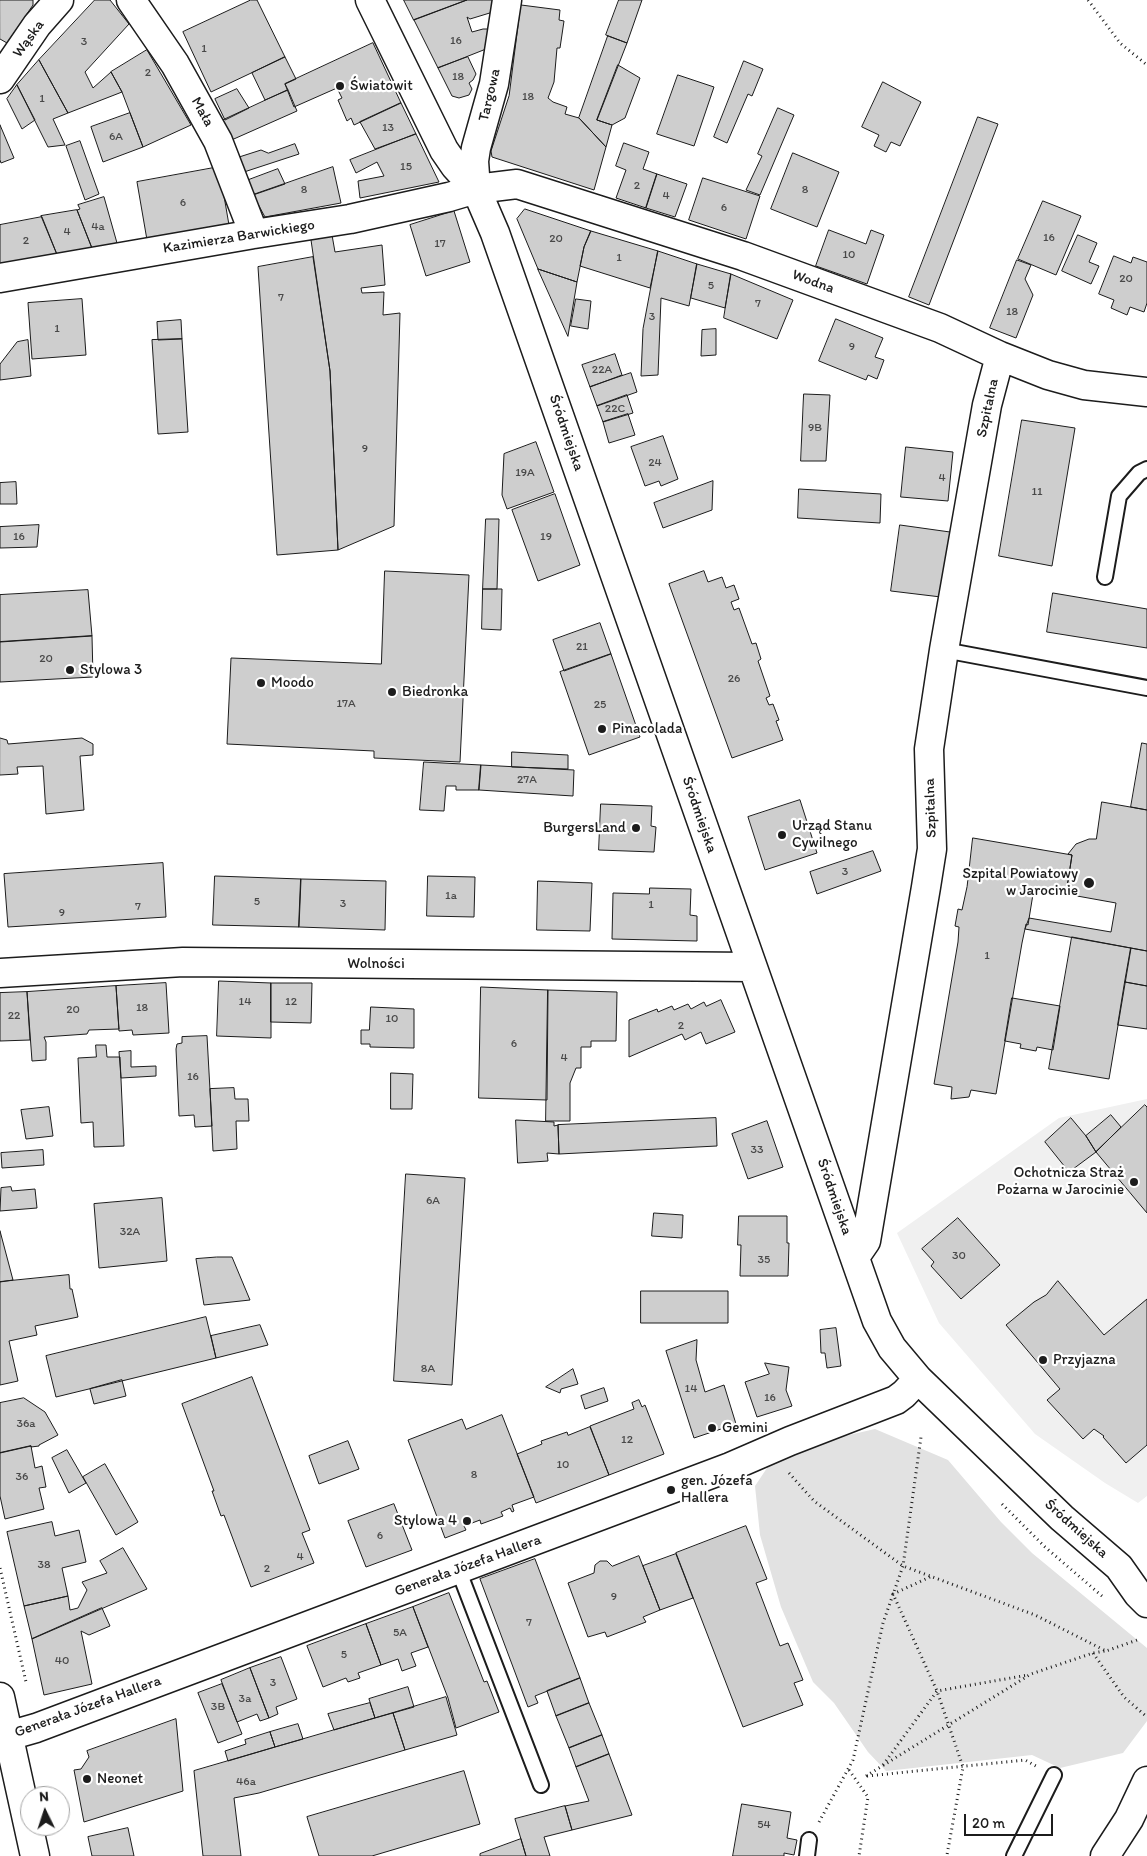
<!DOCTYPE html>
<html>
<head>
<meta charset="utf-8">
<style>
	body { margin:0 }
	#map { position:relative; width:1147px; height:1856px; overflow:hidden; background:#fff; font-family:Itim,sans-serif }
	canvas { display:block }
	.north { position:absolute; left:20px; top:1786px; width:50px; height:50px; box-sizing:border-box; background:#fff; border:1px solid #a4a4a4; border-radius:50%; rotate:356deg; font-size:14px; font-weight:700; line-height:20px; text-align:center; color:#1c1c1c }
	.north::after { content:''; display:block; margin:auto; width:18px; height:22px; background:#1c1c1c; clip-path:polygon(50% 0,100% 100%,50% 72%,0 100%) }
	.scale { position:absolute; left:964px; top:1814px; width:89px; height:22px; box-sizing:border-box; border:2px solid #1c1c1c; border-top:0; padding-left:6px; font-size:15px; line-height:18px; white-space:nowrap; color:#1c1c1c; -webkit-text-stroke:4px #fff; paint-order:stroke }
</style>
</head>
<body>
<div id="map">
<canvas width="1147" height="1856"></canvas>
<div class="north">N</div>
<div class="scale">20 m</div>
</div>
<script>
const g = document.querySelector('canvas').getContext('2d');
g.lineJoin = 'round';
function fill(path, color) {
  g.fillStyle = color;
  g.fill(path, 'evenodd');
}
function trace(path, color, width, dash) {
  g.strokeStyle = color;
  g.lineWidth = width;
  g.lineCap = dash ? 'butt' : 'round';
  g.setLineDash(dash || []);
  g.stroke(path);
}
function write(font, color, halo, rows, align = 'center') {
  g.font = font + ' Itim,sans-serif';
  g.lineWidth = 4.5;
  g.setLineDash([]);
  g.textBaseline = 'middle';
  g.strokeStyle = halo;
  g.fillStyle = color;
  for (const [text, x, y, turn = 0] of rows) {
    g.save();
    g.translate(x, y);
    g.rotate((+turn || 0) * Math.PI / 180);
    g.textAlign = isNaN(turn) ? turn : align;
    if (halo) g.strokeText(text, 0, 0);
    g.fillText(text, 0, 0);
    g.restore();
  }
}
fill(new Path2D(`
	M1147 1099V1496L1138 1503 1105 1483 1035 1434 939 1323 897 1233 1059 1118Z`), '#f0f0f0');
fill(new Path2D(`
	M875 1429 948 1460 1001 1522 1032 1553 1147 1648V1721L1123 1753 1060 1768 1032 1755 886 1771 868 1752 834 1703 813 1682 781 1607 760 1535 755 1486 773 1459 823 1441Z`), '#e2e2e2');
const building = new Path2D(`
	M0 0H33V5L7 43 0 39Z
	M95 0H110L129 24 85 72 93 88 111 72 122 92 68 113 39 60Z
	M251 0H257L285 57 211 92 183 32Z
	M404 0H467L414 20Z
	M467 0H493V12L470 19 467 17 472 32 483 29H490L486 49 438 68 414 20Z
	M619 0H642L627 43 606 35Z
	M521 5 560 10 559 20 564 21 560 48H557L554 82 548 98 553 102 567 107 565 114 579 118 606 147 594 190 492 157 491 151 509 96Z
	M608 36 627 43 597 120 612 125 606 147 579 118Z
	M373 43 401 103 354 125 351 118 347 121 338 100 342 98 337 88 294 107 285 84Z
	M147 50 191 125 143 147 122 92 111 72Z
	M285 57 296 79 285 84 288 90 265 100 252 73Z
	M468 57 476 74 473 80 469 83 472 89 469 95 459 98 452 96 438 68Z
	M39 60 68 113 53 119 65 145 48 147 17 85Z
	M744 61 763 69 752 96 748 94 727 143 714 137Z
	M618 65 640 78 625 118 612 125 597 120Z
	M678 75 714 87 694 146 657 134Z
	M883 82 921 102 900 146 891 142 886 152 874 146 879 135 862 127Z
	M17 85 35 120 22 129 7 99Z
	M237 89 249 108 225 120 215 99Z
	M288 90 297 111 227 142 217 123Z
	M401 103 416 134 375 149 360 122Z
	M778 108 794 115 760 195 746 190 762 156 758 154Z
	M130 113 143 147 103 162 91 127Z
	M978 117 998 124 929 305 909 297Z
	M0 125 14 158 1 163 0 160Z
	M416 134 439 182 360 198 358 181 384 176 377 162 356 173 350 160Z
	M80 141 99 194 85 200 66 146Z
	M624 143 649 152 643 169 657 174 646 208 616 198 626 170 616 166Z
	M295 144 299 154 244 172 236 158 261 150 268 153Z
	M793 153 839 172 817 227 771 209Z
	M219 167 229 225 147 240 137 182Z
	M333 167 341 203 265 217 253 195Z
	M278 169 285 184 253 195 246 181Z
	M657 174 687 184 675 217 646 208Z
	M703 178 760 196 746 239 689 220Z
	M104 197 117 243 92 248 77 210 80 209 78 205Z
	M1043 201 1081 216 1056 275 1018 259Z
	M525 209 591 231 584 247 577 282 538 269 517 219Z
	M77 210 93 251 58 257 41 216Z
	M454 211 470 262 426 276 410 225Z
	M42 217 58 257 0 267V225Z
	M829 230 866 244 871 230 884 235 867 284 816 266Z
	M591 231 658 251 650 288 580 266 584 247Z
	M332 235 335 252 382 245 385 285 361 288 362 293 384 292 383 315 400 313 394 526 338 550 330 371 311 240Z
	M1078 235 1097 243 1089 262 1099 266 1091 284 1062 271Z
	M658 251 697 264 689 306 661 298 658 375 641 376 643 329Z
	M1114 256 1131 263 1133 257 1147 262V303L1144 312 1130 307 1127 315 1111 308 1114 300 1099 294Z
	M313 257 330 371 338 550 277 555 258 267Z
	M1017 260 1031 265 1025 279 1033 295 1016 338 990 328Z
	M697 264 731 274 725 308 691 298Z
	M538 269 577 282 568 336Z
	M731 274 793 300 777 339 724 318Z
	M82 299 86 355 32 359 28 303Z
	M576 299 591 301 588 329 571 326Z
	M836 319 883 338 875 357 884 360 877 379 868 375 866 380 819 361Z
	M181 320 182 339 158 340 157 322Z
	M716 329V355L701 356 702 330Z
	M182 339 188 432 158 434 152 340Z
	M28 340 31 376 0 380V364L17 342Z
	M615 354 622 375 590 387 582 365Z
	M631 373 637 392 597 406 590 387Z
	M804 394 830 395 826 461H801Z
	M627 395 633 413 603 422 597 406Z
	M628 414 635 435 609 443 603 422Z
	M1022 420 1075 428 1052 566 999 556Z
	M663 436 678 479 661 486 659 481 645 486 631 447Z
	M536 442 554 492 507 509 502 495 504 454Z
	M906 447 953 452 948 501 901 497Z
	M713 481 712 510 663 528 654 503Z
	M16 482 17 504H0V483Z
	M799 489 881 494 880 523 798 518Z
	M555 494 580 565 538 581 512 510Z
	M486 519H499L497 589H483Z
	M39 525 37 547 0 548V527Z
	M900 525 950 532 941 597 891 591Z
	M385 571 469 575 460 762 374 758V751L227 744 231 658 381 664Z
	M704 571 708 582 722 577 726 588 734 585 739 599 731 602 734 610 739 608 752 644 756 643 761 659 758 661 770 696 766 698 769 705 773 704 779 720 776 721 783 740 732 758 669 584Z
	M483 589H502L501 630 482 629Z
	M88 590 92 636 0 642V595Z
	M1053 593 1147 609V648L1047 632Z
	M600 623 611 654 564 671 553 640Z
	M92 636 93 677 0 682V642Z
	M611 654 640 737 589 755 560 672Z
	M0 738 7 740 8 744 82 738 93 744V755L80 756 84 810 46 814 43 766 17 767 18 774 0 775Z
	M1142 743 1147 744V810L1131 807Z
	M512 752 568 755V769L512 767Z
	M424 762 481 765 479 790H456V786H446L444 811 420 810Z
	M481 765 574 770 573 796 479 790Z
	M800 800 817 853 765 870 748 817Z
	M1102 802 1147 810V951L1025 929 1029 918 1111 932 1116 903 1066 894 1072 855 1068 854 1076 844 1089 839H1096Z
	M601 804 652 806 651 826 656 827 654 852 599 850Z
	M973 838 1072 855 1066 894 1034 888 1028 925 1026 924 1022 943 996 1094 971 1090 969 1097 951 1099 952 1087 934 1084 958 942 959 927 955 926 958 909 962 910 967 887Z
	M873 851 881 871 817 894 810 872Z
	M163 863 166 917 8 927 4 874Z
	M215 876 301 879 299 927 213 925Z
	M428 876 475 877 474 917 427 916Z
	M301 879 386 881 385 930 299 927Z
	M538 881 592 883 590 931 537 930Z
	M650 888 691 889 690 915 697 916V941L612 939 613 893 649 894Z
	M1072 937 1131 948 1109 1079 1049 1069Z
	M1131 948 1147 951V986L1125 982Z
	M219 981 271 983V1038L217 1036Z
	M1125 982 1147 986V1029L1118 1025Z
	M166 983 169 1033 133 1035 132 1030 119 1031 116 986Z
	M271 983H312L311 1023 271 1022Z
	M116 986 119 1029 89 1030 87 1034 44 1037 46 1042V1060L32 1061 27 992Z
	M481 987 548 990 547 1100 479 1098Z
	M548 990 617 992 616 1041H591V1047H581V1068H576L570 1083V1121H546Z
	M27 992 30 1040 0 1041V993Z
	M1012 998 1060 1006 1053 1050 1037 1047 1036 1051 1020 1048 1021 1044 1005 1041Z
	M721 1000 735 1032 706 1044 701 1032 685 1040 682 1034 629 1057V1020L657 1009 658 1012 672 1006 674 1010 688 1004 691 1009 704 1002 706 1006Z
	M371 1007 414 1009V1048L370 1047V1044H361V1030H369Z
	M207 1036 212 1126 195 1127 194 1115 179 1116 176 1049 177 1044 182 1043V1037Z
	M96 1045H106L107 1057H120L124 1146 94 1147 93 1122 81 1123 78 1058 96 1057Z
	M131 1051V1067L156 1066V1076L121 1078 119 1052Z
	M391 1073 413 1074 412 1109H391Z
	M234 1088 235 1099H248L249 1121H236L237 1149 213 1151 210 1089Z
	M1145 1105 1147 1107V1213L1096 1152Z
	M49 1107 53 1136 26 1139 21 1110Z
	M1111 1115 1121 1127 1096 1152 1086 1136Z
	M716 1118 717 1146 559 1154 558 1125Z
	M1071 1118 1086 1136 1096 1152 1069 1172 1045 1142Z
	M516 1120 554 1122V1126L558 1125 559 1154 547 1153 548 1161 518 1163Z
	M767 1121 783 1167 748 1179 732 1134Z
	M43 1150 44 1165 2 1168 1 1153Z
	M406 1174 465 1178 452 1385 394 1381Z
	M11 1187 12 1191 35 1189 37 1208 0 1211 1 1188Z
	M162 1198 167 1261 99 1268 94 1204Z
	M654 1213 683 1215 682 1238 652 1236Z
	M739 1216H787V1243H789L788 1276H740L741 1245H738Z
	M958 1218 1000 1265 961 1299 931 1266 934 1262 922 1249Z
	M0 1231 13 1280 0 1282Z
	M217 1257H232L250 1300 204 1305 196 1259Z
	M69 1275 70 1289H72L78 1317 35 1326 37 1335 9 1341 18 1381 0 1385V1282Z
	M1058 1281 1104 1335 1147 1299V1445L1126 1463 1103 1437 1104 1436 1094 1429 1083 1439 1047 1400 1060 1389 1006 1325 1034 1302 1046 1295Z
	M641 1291H728V1323H641Z
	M206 1317 216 1358 56 1397 46 1356Z
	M260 1325 268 1345 216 1358 211 1336Z
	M836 1328 841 1366 827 1368 825 1353H821L820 1330Z
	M697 1340 696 1360 705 1392 724 1385 736 1424 694 1438 666 1351Z
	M765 1363 789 1367 786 1390 792 1406 757 1417 745 1382 769 1374Z
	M573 1369 578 1384 561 1389 560 1393 546 1387Z
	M252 1377 310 1530 302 1533 314 1563 251 1587 224 1515 221 1516 212 1491H214L182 1404Z
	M122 1380 126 1396 94 1404 90 1389Z
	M604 1388 608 1401 585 1409 581 1396Z
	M24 1398 45 1412 58 1435 39 1445V1446L31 1447V1446L0 1453V1403Z
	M639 1400 642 1407 645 1405 664 1454 609 1475 590 1426 634 1409 632 1403Z
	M502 1415 534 1497 512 1505 514 1511 512 1512 510 1508 501 1512 503 1516 481 1524 480 1520 464 1526 466 1530 445 1538 408 1440 462 1419 466 1429Z
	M590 1427 609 1475 536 1503 517 1454 542 1444 541 1441 567 1432 568 1435Z
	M348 1441 359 1469 319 1484 309 1456Z
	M31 1446 35 1468 42 1466 46 1487 39 1488 44 1509 5 1519 0 1496V1453Z
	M67 1450 86 1483 69 1493 52 1458Z
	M105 1464 138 1522 116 1535 83 1477Z
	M394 1504 412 1550 366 1567 348 1521Z
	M52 1522 55 1536 79 1530 86 1562 62 1568 68 1596 24 1606 7 1532Z
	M746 1526 767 1579 756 1583 780 1646 788 1643 803 1680 794 1683 803 1705 743 1727 676 1553Z
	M123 1548 147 1589 32 1639 24 1606 68 1596 70 1610 78 1608 87 1590 82 1582 107 1573 100 1561Z
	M676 1554 693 1598 660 1610 643 1566Z
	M639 1556 660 1610 643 1617 646 1622 607 1637 605 1632 588 1637 568 1583 594 1573 595 1565 600 1561H607L612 1566Z
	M535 1559 580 1678 535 1696 538 1703 528 1707 480 1579Z
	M449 1593 484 1682 487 1681 499 1712 456 1728 448 1698 413 1607Z
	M413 1607 428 1647 411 1653 416 1666 402 1671 398 1659 381 1665 366 1624Z
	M102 1608 110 1626 89 1635 81 1631 92 1684 44 1695 32 1639Z
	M366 1624 381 1665 358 1673 360 1678 348 1682 346 1678 323 1687 307 1646Z
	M281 1657 297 1699 276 1707 278 1714 269 1718 250 1668Z
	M250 1668 269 1718 260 1721 257 1714 237 1722 221 1680Z
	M580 1678 589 1703 556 1716 547 1691Z
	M222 1684 242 1734 218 1743 198 1693Z
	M408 1687 414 1707 375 1718 369 1699Z
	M446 1697 457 1735 405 1750 393 1713Z
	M370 1703 375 1718 334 1730 328 1714Z
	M589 1703 602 1735 569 1748 556 1716Z
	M393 1713 405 1750 259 1793 234 1798 241 1856H203L194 1771Z
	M176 1719 183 1791 84 1822 74 1770 81 1769 89 1757 87 1751Z
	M298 1724 303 1739 275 1747 270 1732Z
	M270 1732 275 1747 228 1761 225 1751 246 1744 245 1740Z
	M602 1735 609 1754 576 1767 569 1748Z
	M609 1754 632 1815 572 1830 565 1806 589 1801 576 1767Z
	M464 1771 480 1824 372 1856H319L307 1817Z
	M742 1804 791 1812 787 1838 797 1840 794 1855 784 1853V1856H733Z
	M565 1806 572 1830 544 1837 550 1856H526L515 1819Z
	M128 1828 134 1856H92L88 1837Z
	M521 1839 526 1856H480V1854Z`);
fill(building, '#cecece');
trace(building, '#1c1c1c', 1);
const service = new Path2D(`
	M1105 577 1119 496 1139 473 1147 469
	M944 650 1147 688
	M458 1569 541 1785
	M807 1856 809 1840
	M1014 1856 1054 1775`);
const minor = new Path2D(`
	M131 0 175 64 218 141 254 234
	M370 0 444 150 455 166 476 189 495 233 877 1321 892 1348 918 1379 1062 1518 1119 1567 1138 1594 1147 1603
	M0 79 37 25 59 0
	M476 189 474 161 476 148 494 84 507 0
	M0 278 254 234 350 219 449 197 476 189 517 184 743 256 940 328 1000 356 1048 375 1084 385 1147 392
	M0 973 183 962 752 967
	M855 1257 866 1241 926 887 932 849 929 749 944 650 987 405 1000 356
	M0 1697 35 1856
	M8 1736 36 1728 730 1467 790 1441 896 1400 904 1394 918 1379`);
const tertiary = new Path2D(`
	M1105 1856 1129 1819 1147 1781`);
trace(service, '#1c1c1c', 18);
trace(minor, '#1c1c1c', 31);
trace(tertiary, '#1c1c1c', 31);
trace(new Path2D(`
	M1088 0 1120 43 1147 65
	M789 1473 814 1501 903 1566 1035 1615 1106 1651 1140 1639
	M1002 1504 1045 1547 1102 1596
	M0 1568 26 1682
	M930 1577 893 1594 937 1691 963 1767 947 1855 946 1856
	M1093 1653 1124 1697 1147 1717
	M883 1765 937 1691 1028 1675
	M849 1770 868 1797 859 1856
	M866 1776 1031 1674 1093 1653 1105 1651
	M867 1776 1025 1760 1036 1766
	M819 1822 853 1760 883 1623 903 1566 921 1437`), '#1c1c1c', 3, [1, 4]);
trace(service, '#fff', 14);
trace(minor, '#fff', 28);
trace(tertiary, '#fff', 28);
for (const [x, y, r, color] of [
	[340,86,5,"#1c1c1c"],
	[70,670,5,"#1c1c1c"],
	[261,683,5,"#1c1c1c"],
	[392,692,5,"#1c1c1c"],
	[602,729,5,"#1c1c1c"],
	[636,828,5,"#1c1c1c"],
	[782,835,5,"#1c1c1c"],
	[1089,883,6,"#1c1c1c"],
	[1134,1182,5,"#1c1c1c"],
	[1043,1360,5,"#1c1c1c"],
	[712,1428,5,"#1c1c1c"],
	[671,1490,5,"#1c1c1c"],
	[467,1521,5,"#1c1c1c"],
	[87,1779,5,"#1c1c1c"]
]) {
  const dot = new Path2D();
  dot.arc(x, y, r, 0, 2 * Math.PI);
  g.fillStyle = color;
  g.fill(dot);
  trace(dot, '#fff', 2);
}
write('12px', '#484848', null, [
	["16",456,41],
	["3",84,42],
	["1",204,49],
	["2",148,73],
	["18",458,77],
	["18",528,97],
	["1",42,99],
	["13",388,128],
	["6A",116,137],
	["15",406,167],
	["2",637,186],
	["8",304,190],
	["8",805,190],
	["4",666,196],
	["6",183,203],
	["6",724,208],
	["4a",98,227],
	["4",67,232],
	["16",1049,238],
	["20",556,239],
	["2",26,241],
	["17",440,244],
	["10",849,255],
	["1",619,258],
	["20",1126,279],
	["5",711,286],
	["7",281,298],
	["7",758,304],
	["18",1012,312],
	["3",652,317],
	["1",57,329],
	["9",852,347],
	["22A",602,370],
	["22C",615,409],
	["9B",815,428],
	["9",365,449],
	["24",655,463],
	["19A",525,473],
	["4",942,478],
	["11",1037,492],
	["16",19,537],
	["19",546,537],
	["21",582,647],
	["20",46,659],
	["26",734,679],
	["17A",346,704],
	["25",600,705],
	["27A",527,780],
	["3",845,872],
	["1a",451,896],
	["5",257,902],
	["3",343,904],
	["1",651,905],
	["7",138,907],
	["9",62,913],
	["1",987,956],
	["14",245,1002],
	["12",291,1002],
	["18",142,1008],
	["20",73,1010],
	["22",14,1016],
	["10",392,1019],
	["2",681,1026],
	["6",514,1044],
	["4",564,1058],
	["16",193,1077],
	["33",757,1150],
	["6A",433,1201],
	["32A",130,1232],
	["30",959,1256],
	["35",764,1260],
	["8A",428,1369],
	["14",691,1389],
	["16",770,1398],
	["36a",26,1424],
	["12",627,1440],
	["10",563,1465],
	["8",474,1475],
	["36",22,1477],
	["6",380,1536],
	["4",300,1557],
	["38",44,1565],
	["2",267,1569],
	["9",614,1597],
	["7",529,1623],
	["5A",400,1633],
	["5",344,1655],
	["40",62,1661],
	["3",273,1683],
	["3a",245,1699],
	["3B",218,1707],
	["46a",246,1782],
	["54",764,1825]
]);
write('15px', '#1c1c1c', '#fff', [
	["Wąska",29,39,-54],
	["Targowa",490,95,-77],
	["Mała",202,112,61],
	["Kazimierza Barwickiego",239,237,-9],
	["Wodna",813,282,20],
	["Szpitalna",988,408,-78],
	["Śródmiejska",566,433,71],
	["Szpitalna",931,808,-92],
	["Śródmiejska",699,815,71],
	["Wolności",376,964],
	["Śródmiejska",834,1197,71],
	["Śródmiejska",1076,1529,42],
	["Generała Józefa Hallera",468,1566,-20],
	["Generała Józefa Hallera",88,1707,-20]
]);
write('15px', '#1c1c1c', '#fff', [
	["Światowit",350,86],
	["Stylowa 3",80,670],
	["Moodo",271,683],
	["Biedronka",402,692],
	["Pinacolada",612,729],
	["Urząd Stanu",792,826],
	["Cywilnego",792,843],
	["BurgersLand",626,828,"right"],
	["Szpital Powiatowy",1078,874,"right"],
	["w Jarocinie",1078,891,"right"],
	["Ochotnicza Straż",1124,1173,"right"],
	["Pożarna w Jarocinie",1124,1190,"right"],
	["Przyjazna",1053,1360],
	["Gemini",722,1428],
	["gen. Józefa",681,1481],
	["Hallera",681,1498],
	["Stylowa 4",457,1521,"right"],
	["Neonet",97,1779]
], 'left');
</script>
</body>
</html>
